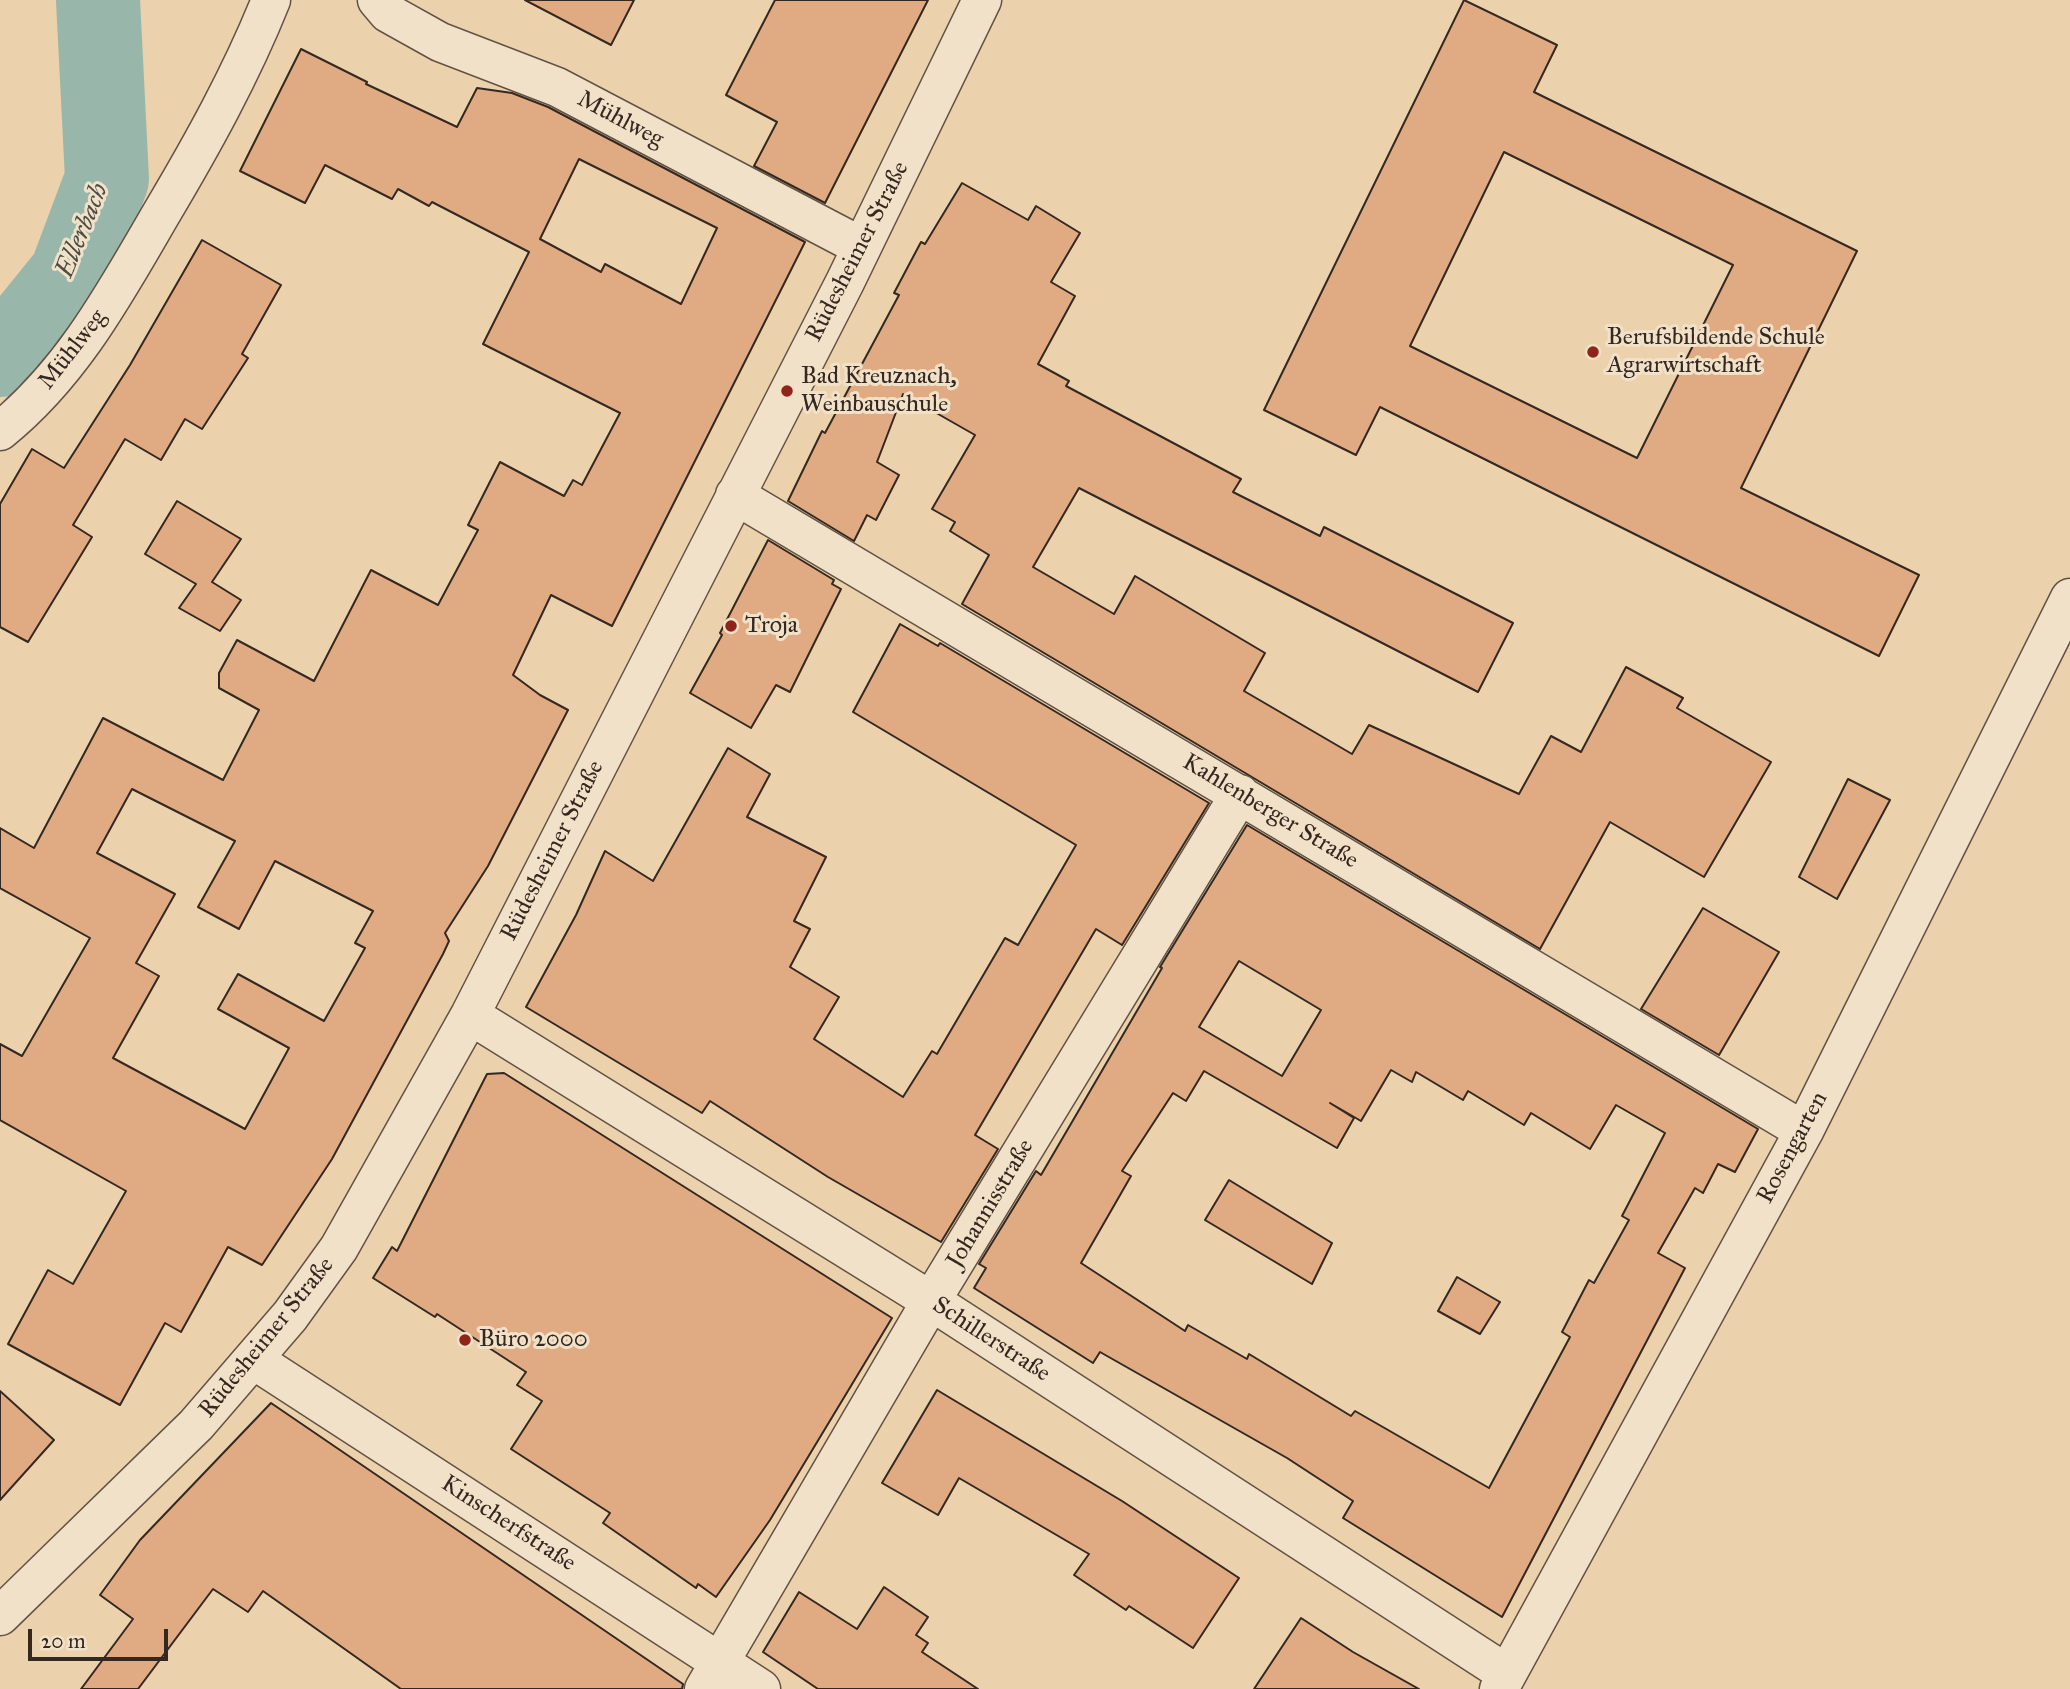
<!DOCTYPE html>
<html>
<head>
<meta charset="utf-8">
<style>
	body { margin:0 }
	#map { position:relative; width:2070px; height:1689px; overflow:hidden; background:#ebd1ac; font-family:"IM FELL Great Primer",serif }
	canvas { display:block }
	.scale { position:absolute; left:28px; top:1629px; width:140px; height:32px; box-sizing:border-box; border:4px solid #342820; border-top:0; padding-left:9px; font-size:21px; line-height:24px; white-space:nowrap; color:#342820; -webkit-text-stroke:5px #f2e1c9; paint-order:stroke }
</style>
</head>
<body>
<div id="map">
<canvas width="2070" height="1689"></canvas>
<div class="scale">20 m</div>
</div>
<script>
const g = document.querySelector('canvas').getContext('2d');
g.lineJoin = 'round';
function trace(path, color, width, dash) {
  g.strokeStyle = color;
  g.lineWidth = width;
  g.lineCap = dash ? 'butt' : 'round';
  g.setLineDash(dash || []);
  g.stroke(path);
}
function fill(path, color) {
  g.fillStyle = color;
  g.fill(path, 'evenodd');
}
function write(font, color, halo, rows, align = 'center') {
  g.font = font + ' "IM FELL Great Primer",serif';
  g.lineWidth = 6;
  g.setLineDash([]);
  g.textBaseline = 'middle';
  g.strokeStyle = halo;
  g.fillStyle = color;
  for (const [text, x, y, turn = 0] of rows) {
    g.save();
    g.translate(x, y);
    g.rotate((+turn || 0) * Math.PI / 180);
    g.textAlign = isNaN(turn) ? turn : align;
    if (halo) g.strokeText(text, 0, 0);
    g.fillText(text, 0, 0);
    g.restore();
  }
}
trace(new Path2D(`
	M0 355 24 333 71 275 107 179 98 0`), '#98b7aa', 84);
const building = new Path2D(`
	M525 0H634L611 45Z
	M775 0H928L825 203 754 166 777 122 726 95Z
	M1464 0 1557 45 1534 92 1857 251 1741 488 1919 575 1879 656 1380 407 1356 455 1264 410ZM1504 152 1733 265 1637 458 1410 346Z
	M301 49 367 82 366 84 457 127 477 88 512 93 548 107 805 242 612 626 551 595 513 675 540 695 568 710 488 866 445 933 449 941 443 954 332 1159 262 1265 228 1247 181 1332 165 1323 120 1405 8 1344 48 1270 73 1284 126 1191 0 1120V1044L22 1056 90 938 0 888V828L34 848 103 718 223 780 259 710 219 688V673L237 640 314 681 371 570 438 605 478 530 468 525 500 462 564 496 573 480 582 485 620 413 483 344 529 252 432 202 429 206 398 189 392 199 325 165 305 203 240 171ZM579 159 717 228 681 304 605 264 601 272 540 239ZM132 789 235 841 198 907 239 929 275 861 373 911 355 943 365 948 324 1021 238 974 218 1009 289 1048 245 1129 113 1058 159 976 136 963 175 894 97 853Z
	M962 183 1028 220 1036 206 1080 233 1051 282 1075 296 1038 364 1069 381 1066 386 1241 479 1233 492 1320 536 1324 527 1513 623 1478 692 1079 488 1033 567 1114 614 1135 576 1265 653 1244 691 1352 754 1369 725 1519 794 1551 736 1581 752 1626 667 1683 698 1677 708 1771 762 1704 877 1610 822 1540 949 962 604 989 555 950 531 955 522 932 509 975 435 903 394 877 462 899 475 876 520 867 515 854 541 788 501 822 431 825 433 899 295 894 293 921 242 925 244Z
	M202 240 281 285 242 354 248 358 202 429 185 419 161 460 125 439 73 525 92 537 28 642 0 627V504L32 449 64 468 130 365Z
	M177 501 241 539 212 582 241 600 220 631 179 608 196 584 145 554Z
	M768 540 834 580 832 584 841 589 790 692 776 685 751 728 690 693 722 635 720 633Z
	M900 624 938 646 940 643 1209 803 1122 945 1096 929 975 1135 998 1149 941 1242 828 1177 710 1101 702 1113 526 1007 576 915 605 851 653 881 728 748 770 774 747 817 826 857 794 921 810 929 790 967 839 997 814 1039 903 1097 932 1051 937 1054 1005 938 1018 945 1076 845 853 712Z
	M1848 779 1890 800 1837 899 1799 877Z
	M1247 825 1758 1129 1735 1172 1718 1164 1703 1193 1695 1188 1658 1253 1685 1268 1502 1617 1343 1518 1353 1501 1287 1458 1100 1352 1093 1363 974 1288 986 1268 979 1264 1036 1171 1041 1175 1162 968 1160 967ZM1239 961 1321 1010 1282 1076 1199 1027ZM1391 1070 1412 1082 1416 1072 1463 1100 1468 1091 1524 1125 1531 1113 1590 1149 1616 1105 1665 1133 1622 1216 1629 1220 1594 1283 1589 1280 1562 1332 1570 1337 1489 1488 1355 1411 1351 1416 1249 1354 1247 1359 1188 1325 1185 1331 1081 1263 1131 1176 1122 1171 1173 1093 1186 1101 1204 1071 1337 1148 1354 1118 1330 1103 1361 1121Z
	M1703 908 1779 952 1719 1055 1641 1009Z
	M504 1073 892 1318 770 1520 716 1597 698 1584 696 1588 603 1523 610 1513 511 1449 542 1401 517 1385 526 1372 437 1314 435 1317 373 1278 392 1247 397 1251 487 1074Z
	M1229 1180 1332 1243 1312 1284 1205 1220Z
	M1457 1277 1500 1302 1480 1334 1438 1311Z
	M937 1390 1122 1501 1239 1578 1193 1648 1129 1606 1126 1610 1074 1575 1089 1554 959 1478 938 1515 882 1483Z
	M0 1391 54 1440 0 1500Z
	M271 1403 683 1684 682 1689H401L263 1591 248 1612 213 1589 138 1689H81L133 1619 100 1595 140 1540Z
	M884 1587 928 1617 916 1635 928 1643 922 1652 978 1689H818L763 1652 799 1592 857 1629Z
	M1301 1618 1353 1652 1419 1689H1254Z`);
fill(building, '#e0ab82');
trace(building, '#342820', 2);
const minor = new Path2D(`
	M377 0 388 13 440 42 557 87 862 247
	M0 431C72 373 115 293 161 214 202 145 241 75 271 0
	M735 495 1804 1131
	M470 1015 931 1301 1507 1674
	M254 1360 761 1689
	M0 1616 196 1425 290 1316 339 1248 470 1015 845 282 982 0
	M704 1689 931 1301 1240 794
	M1499 1689 1804 1131 2070 598`);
trace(minor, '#625243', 41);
trace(minor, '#f2e1c9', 38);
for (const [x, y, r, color] of [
	[1593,352,7,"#8f2418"],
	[787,391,7,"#8f2418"],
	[731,626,7,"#8f2418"],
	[465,1340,7,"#8f2418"]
]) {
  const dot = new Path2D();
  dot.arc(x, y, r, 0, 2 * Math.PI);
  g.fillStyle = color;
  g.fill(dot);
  trace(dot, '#f2e1c9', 2.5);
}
write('24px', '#342820', '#f2e1c9', [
	["Mühlweg",620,120,28],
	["Rüdesheimer Straße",858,252,-63],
	["Mühlweg",73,350,-52],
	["Kahlenberger Straße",1270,812,31],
	["Rüdesheimer Straße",553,851,-63],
	["Rosengarten",1793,1148,-62],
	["Johannisstraße",991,1204,-59],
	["Rüdesheimer Straße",267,1338,-51],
	["Schillerstraße",991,1340,33],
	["Kinscherfstraße",508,1524,33]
]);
write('24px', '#342820', '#f2e1c9', [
	["Berufsbildende Schule",1607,338],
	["Agrarwirtschaft",1607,366],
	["Bad Kreuznach,",801,377],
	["Weinbauschule",801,405],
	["Troja",745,626],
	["Büro 2000",479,1340]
], 'left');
write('italic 26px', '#4d4c42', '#f2e1c9', [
	["Ellerbach",83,231,-68]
]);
</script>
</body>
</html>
